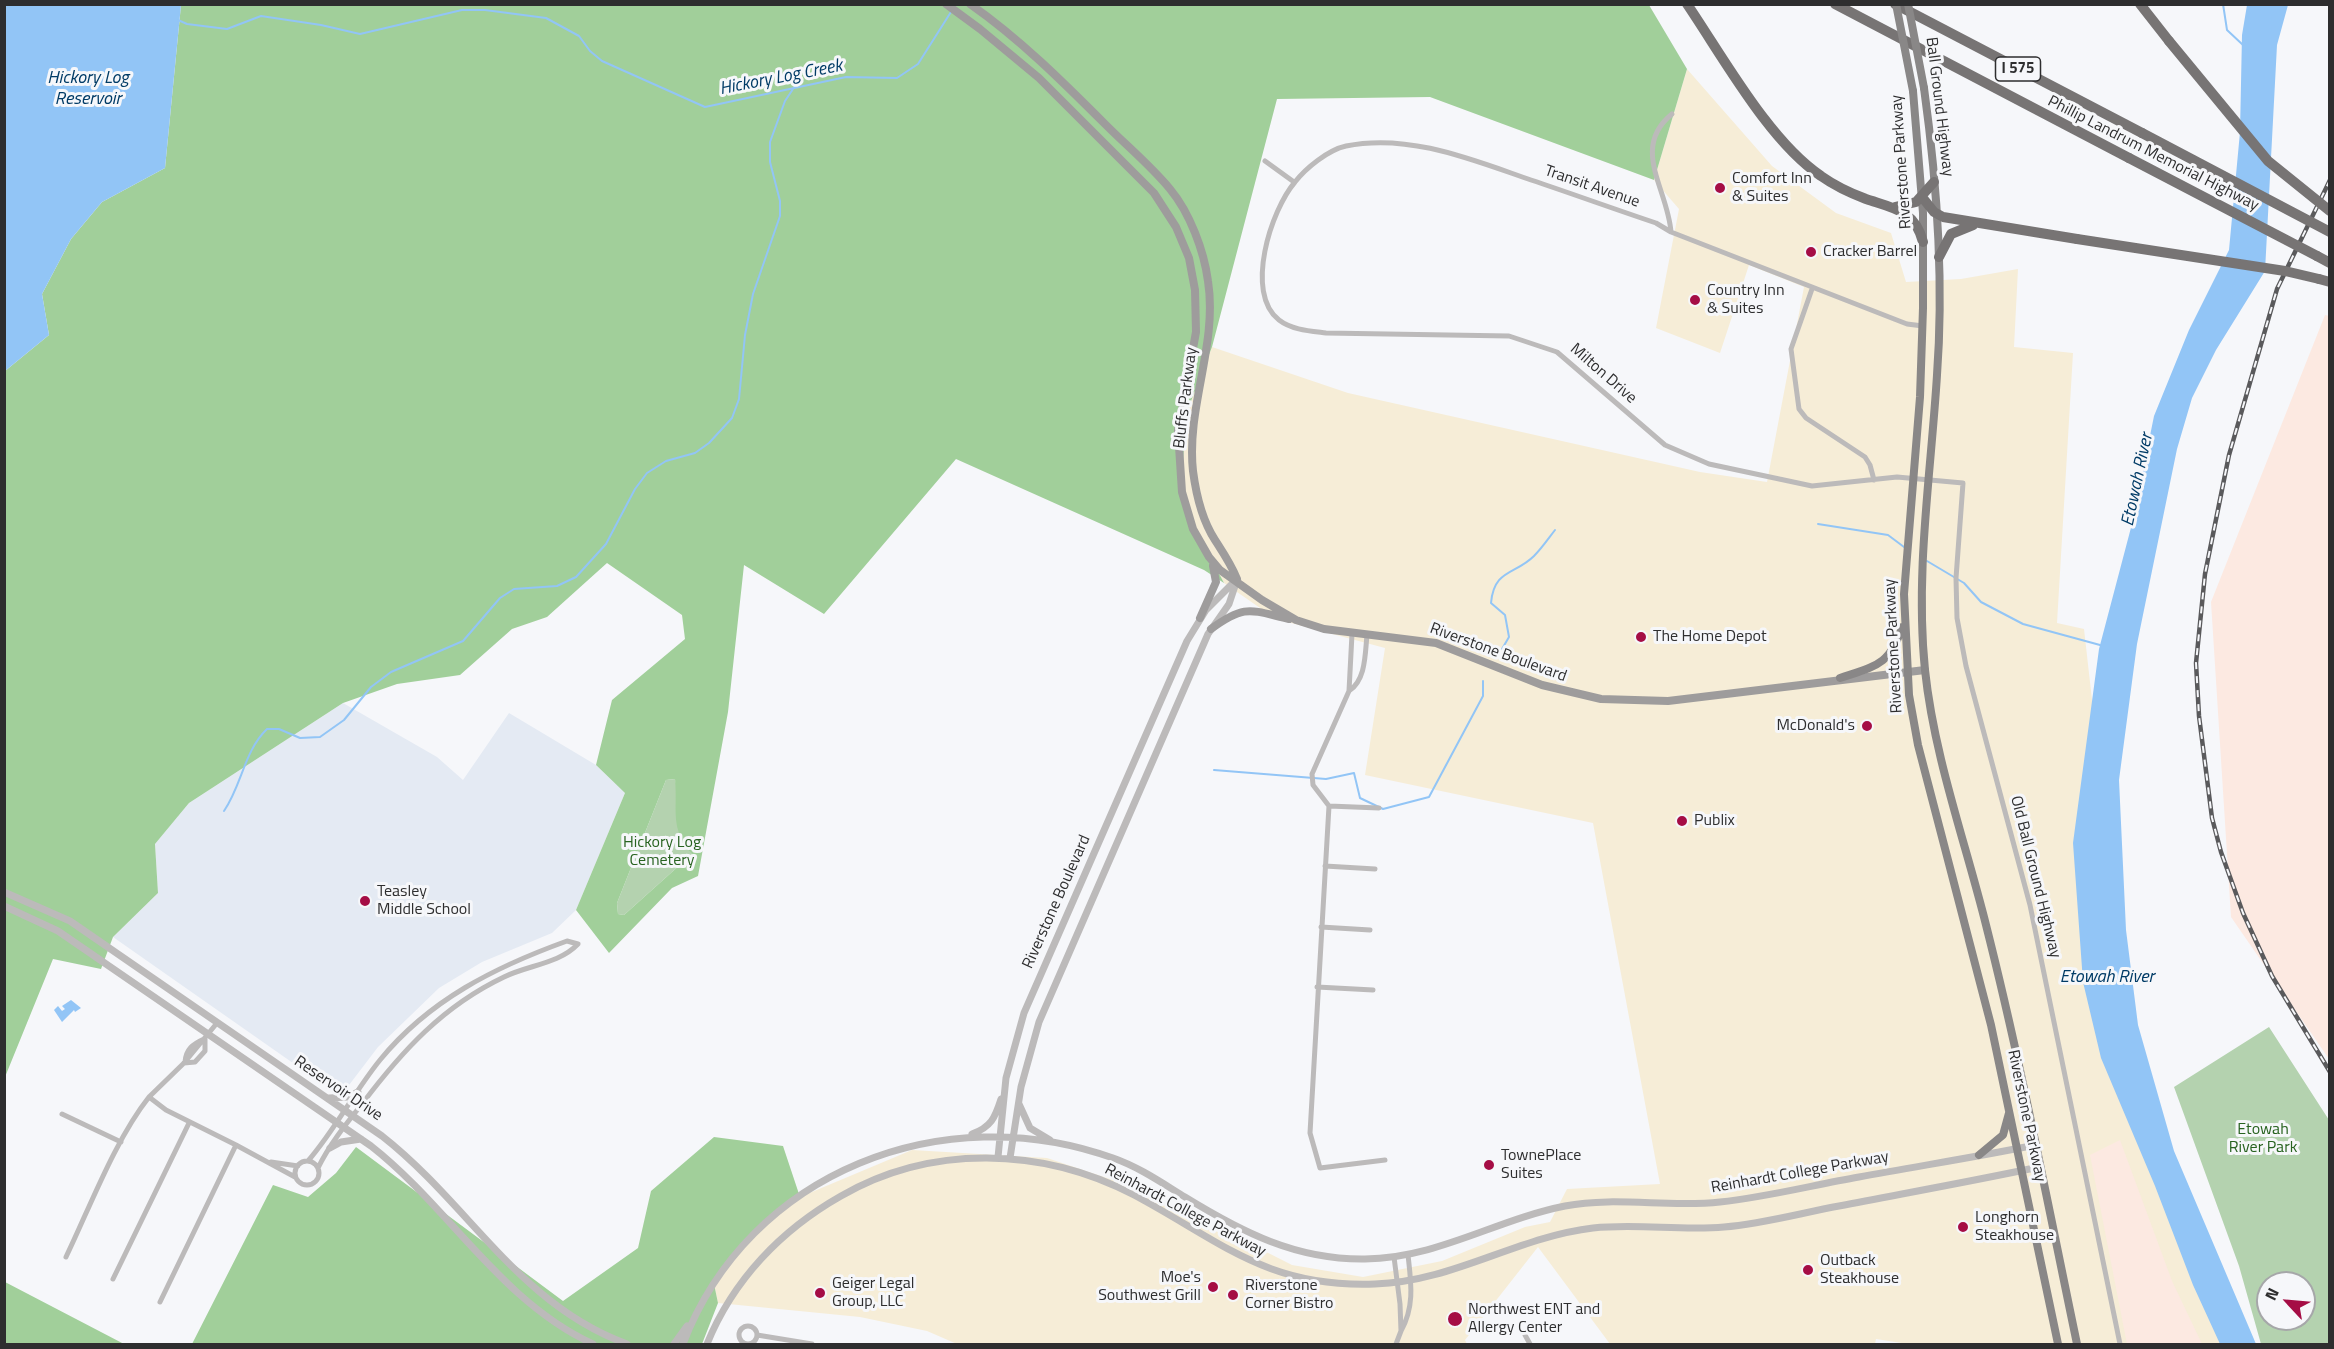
<!DOCTYPE html>
<html>
<head>
<meta charset="utf-8">
<style>
	body { margin:0 }
	#map { position:relative; width:2334px; height:1349px; overflow:hidden; background:#f6f7fa; font-family:"Titillium Web",sans-serif }
	canvas { display:block }
	.frame { position:absolute; inset:0; border:6px solid #2e2e2f; pointer-events:none }
	.north { position:absolute; left:2256px; top:1271px; width:60px; height:60px; box-sizing:border-box; background:#f6f7fa; border:2px solid #a6a7a9; border-radius:50%; rotate:296deg; font-size:16px; font-weight:700; line-height:24px; text-align:center; color:#2e2e2f }
	.north::after { content:''; display:block; margin:auto; width:21px; height:27px; background:#a50d45; clip-path:polygon(50% 0,100% 100%,50% 72%,0 100%) }
</style>
</head>
<body>
<div id="map">
<canvas width="2334" height="1349"></canvas>
<div class="frame"></div>
<div class="north">N</div>
</div>
<script>
const g = document.querySelector('canvas').getContext('2d');
g.lineJoin = 'round';
function fill(path, color) {
  g.fillStyle = color;
  g.fill(path, 'evenodd');
}
function trace(path, color, width, dash) {
  g.strokeStyle = color;
  g.lineWidth = width;
  g.lineCap = dash ? 'butt' : 'round';
  g.setLineDash(dash || []);
  g.stroke(path);
}
function write(font, color, halo, rows, align = 'center') {
  g.font = font + ' "Titillium Web",sans-serif';
  g.lineWidth = 6;
  g.setLineDash([]);
  g.textBaseline = 'middle';
  g.strokeStyle = halo;
  g.fillStyle = color;
  for (const [text, x, y, turn = 0] of rows) {
    g.save();
    g.translate(x, y);
    g.rotate((+turn || 0) * Math.PI / 180);
    g.textAlign = isNaN(turn) ? turn : align;
    if (halo) g.strokeText(text, 0, 0);
    g.fillText(text, 0, 0);
    g.restore();
  }
}
fill(new Path2D(`
	M1687 69 1772 166 1836 213 1891 233 1906 282 1961 279 2018 269 2014 347 2073 353 2057 623 2084 629 2103 797 2151 1156 2232 1344H1908L1876 1339 1875 1344H1610L1538 1247 1465 1340 1467 1344H957L927 1331 860 1317 718 1303 714 1284 747 1241 800 1197 912 1150 1047 1158 1146 1191 1292 1265 1363 1277 1442 1261 1525 1227 1550 1222 1567 1189 1660 1184 1593 823 1365 775 1385 648 1276 619 1224 583 1191 520 1182 480 1186 414 1212 347 1348 393 1700 472 1767 482 1804 287 1749 265 1720 353 1656 328 1679 209 1654 180Z`), '#f6edd7');
fill(new Path2D(`
	M2325 315 2330 316 2329 1059 2231 917 2211 602Z
	M2120 1140 2172 1281 2202 1344H2127L2090 1155Z`), '#fce9e1');
fill(new Path2D(`
	M343 703 437 757 463 780 509 713 596 765 625 793 576 910 552 933 482 962 439 988 378 1047 346 1089H330L113 937 158 893 155 844 189 803Z`), '#e4eaf3');
fill(new Path2D(`
	M675 779 692 854 624 915 618 914 617 903 666 780Z
	M2269 1027 2329 1120V1344H2261L2239 1266 2174 1087ZM2268 1283H2304V1319H2268Z`), '#b4d2af');
fill(new Path2D(`
	M181 5H1649L1687 69 1654 180 1430 97 1277 99 1212 347 1186 414 1182 480 1191 520 1224 583 1204 570 956 459 824 614 744 565 728 712 698 876 672 888 609 953 576 910 625 793 596 765 612 700 685 639 682 615 607 563 547 617 512 629 460 675 397 684 343 703 189 803 155 844 158 893 113 937 101 969 53 959 5 1077V371L49 335 42 294 71 239 102 202 165 168ZM675 779C678 810 669 828 692 854L624 915 618 914 617 903 666 780Z
	M714 1137 783 1146 800 1197 747 1241 714 1284 718 1303 702 1344H192L273 1185 308 1197 336 1173 356 1147 563 1301 638 1248 651 1191Z
	M5 1282 124 1344H5Z`), '#a1cf9a');
fill(new Path2D(`
	M5 4 181 5 165 168 102 202 71 239 42 294 49 335 5 371Z
	M2247 5H2288L2277 45 2265 271 2216 350 2192 398 2177 449 2137 644 2119 780 2126 930 2138 1025 2174 1151 2256 1344H2220L2193 1285 2155 1186 2101 1058 2083 982 2073 843 2099 649 2133 520 2154 416 2189 330 2229 250 2240 132 2242 35Z
	M71 1000 81 1008 75 1012 74 1010 62 1022 54 1010 58 1006 62 1011 65 1009 62 1006Z`), '#92c5f6');
trace(new Path2D(`
	M2223 4 2227 30 2243 45
	M178 20 187 24 227 29 261 16 321 25 360 34 462 10H485L546 18 579 36 590 51 602 61 705 107 846 77 897 78 918 64 956 4
	M1818 524 1888 535 1904 547
	M1927 561 1964 583 1981 602 2023 624 2100 645
	M1502 649 1509 637 1505 615 1491 603C1494 569 1515 575 1534 556 1542 548 1548 539 1555 530
	M1214 770 1326 779 1354 773 1360 798 1383 809 1429 797 1483 696V681
	M224 811C242 785 244 751 267 729H279L300 738 320 737 344 720 371 687 391 672 463 641 500 598 514 589 557 586 576 577 606 544 635 489 647 473 666 461 695 453 709 443 732 418 739 399 745 335 753 294 780 216V201L770 162V142L785 101 795 86`), '#92c5f6', 2);
trace(new Path2D(`
	M1265 161 1294 182
	M1671 232C1668 189 1630 148 1672 114
	M1812 289 1791 349 1799 409 1806 418 1865 457 1870 465 1874 480
	M1923 326 1907 324 1671 232 1656 223C1614 209 1573 194 1531 180 1473 160 1409 133 1346 146 1328 150 1306 168 1295 182 1271 210 1244 293 1279 320 1292 330 1310 331 1326 333L1509 336 1557 352 1665 445 1709 464 1812 486 1897 477 1963 483 1956 578 1957 618 1966 666 2030 905 2120 1344
	M1352 634 1349 691 1312 774 1313 785 1329 806 1310 1133 1320 1168 1385 1160
	M1349 691C1366 680 1365 654 1367 635
	M1329 806 1379 808
	M1325 866 1375 869
	M1321 927 1370 930
	M1317 987 1373 990
	M185 1062C186 1049 193 1044 204 1039
	M184 1063 195 1062 205 1051V1039
	M62 1114 121 1142
	M236 1145 295 1177
	M308 1161C335 1130 354 1092 380 1060 429 1000 495 967 567 941L578 944C559 964 528 965 504 977 443 1006 402 1051 362 1104 346 1124 329 1145 318 1168
	M295 1173a12 12 0 1 1 24 0a12 12 0 1 1-24 0Z
	M271 1162 298 1166
	M66 1257C90 1207 115 1140 149 1097
	M1394 1257 1400 1304 1401 1331C1415 1306 1411 1282 1408 1255
	M113 1279 189 1123
	M160 1302 236 1145 166 1110 149 1097 184 1063 217 1023
	M739 1335a9 9 0 1 1 18 0a9 9 0 1 1-18 0Z
	M757 1335 812 1344
	M1525 1335 1530 1344
	M1396 1344 1401 1331`), '#bcbaba', 5);
trace(new Path2D(`
	M4 892 70 921 382 1136C470 1205 518 1304 627 1344
	M4 906 58 931 371 1146C449 1207 500 1301 593 1344
	M329 1098 348 1097 358 1092
	M1019 1104 1030 1128 1050 1140
	M972 1134C991 1127 995 1118 1001 1099
	M330 1148 341 1142 361 1139
	M998 1157 1006 1078 1024 1013 1187 641 1206 610 1237 579
	M1010 1158 1021 1087 1039 1022 1208 634 1229 604 1237 580
	M674 1344 687 1326
	M683 1344C749 1171 944 1097 1113 1158 1139 1167 1162 1183 1185 1197 1242 1232 1296 1260 1365 1259 1438 1258 1495 1220 1565 1206 1616 1196 1669 1208 1720 1202 1767 1197 1813 1185 1859 1177 1918 1166 1977 1157 2035 1145
	M707 1344C733 1280 781 1230 841 1196 931 1144 1042 1147 1134 1195 1222 1242 1267 1288 1375 1284 1452 1282 1517 1237 1593 1228 1636 1223 1681 1231 1724 1227 1762 1224 1801 1213 1839 1206 1906 1193 1973 1181 2039 1167`), '#bcbaba', 7);
trace(new Path2D(`
	M946 4 980 29 1039 78 1154 193 1176 227 1189 258 1195 290 1196 332 1178 431 1182 492 1193 529 1209 557 1220 570 1262 600 1296 620 1324 629 1436 643 1542 685 1601 699 1668 701 1925 670
	M970 4C1020 39 1063 82 1106 125 1127 146 1151 166 1170 189 1190 213 1204 251 1208 281 1218 345 1186 407 1193 471 1196 494 1202 520 1215 540 1224 554 1231 564 1237 579
	M1200 618 1216 582 1213 566
	M1211 629C1245 604 1250 610 1289 619`), '#9e9c9c', 8);
trace(new Path2D(`
	M1924 88C1937 182 1944 280 1937 375 1931 473 1915 572 1925 670 1934 756 1965 841 1986 925 2021 1063 2048 1205 2077 1344
	M1913 91 1923 213V308L1920 397 1904 594 1909 695 1918 745 1991 1025 2058 1344
	M1840 678C1876 666 1890 665 1902 627
	M1979 1155 2003 1135 2009 1113`), '#898787', 8);
trace(new Path2D(`
	M1687 4C1723 57 1769 141 1821 176 1835 186 1850 193 1866 199 1893 208 1915 210 1923 242
	M1835 4 2129 158
	M1895 4 2142 133
	M2140 4 2169 41
	M1922 197 1934 212 1943 217 2077 239
	M1895 207 1916 202 1934 182
	M2317 256 2330 263
	M1939 257 1951 234 1973 225
	M2319 279 2330 282`), '#777474', 10);
const rail = new Path2D(`
	M2330 180 2277 289 2229 455 2205 574 2196 663 2199 716 2212 818 2221 852 2243 913 2272 976 2330 1072`);
trace(rail, '#5a5a5c', 4.5);
trace(rail, '#f6f7fa', 2, [7]);
trace(new Path2D(`
	M1896 4 1913 91
	M1908 4 1924 88`), '#898787', 8);
trace(new Path2D(`
	M2169 41 2268 161 2330 211
	M2142 133 2330 232
	M2129 158 2317 256
	M2077 239 2285 271 2319 279`), '#777474', 10);
for (const [x, y, r, color] of [
	[1720,188,6,"#a50d45"],
	[1811,252,6,"#a50d45"],
	[1695,300,6,"#a50d45"],
	[1641,637,6,"#a50d45"],
	[1867,726,6,"#a50d45"],
	[1682,821,6,"#a50d45"],
	[365,901,6,"#a50d45"],
	[1489,1165,6,"#a50d45"],
	[1963,1227,6,"#a50d45"],
	[1808,1270,6,"#a50d45"],
	[1213,1287,6,"#a50d45"],
	[820,1293,6,"#a50d45"],
	[1233,1295,6,"#a50d45"],
	[1455,1319,8,"#a50d45"]
]) {
  const dot = new Path2D();
  dot.arc(x, y, r, 0, 2 * Math.PI);
  g.fillStyle = color;
  g.fill(dot);
  trace(dot, '#f6f7fa', 2);
}
for (const [x, y, w] of [
	[2018,69,45]
]) {
  const box = new Path2D();
  box.roundRect(x - w / 2, y - 12, w, 24, 4.5);
  g.fillStyle = '#f6f7fa';
  g.fill(box);
  trace(box, '#2e2e2f', 1.5);
}
write('bold 15px', '#2e2e2f', null, [
	["I 575",2018,69]
]);
write('16px', '#2e2e2f', '#f6f7fa', [
	["Ball Ground Highway",1939,107,83],
	["Phillip Landrum Memorial Highway",2153,154,27],
	["Riverstone Parkway",1902,162,-94],
	["Transit Avenue",1592,187,19],
	["Milton Drive",1603,374,41],
	["Bluffs Parkway",1186,398,-83],
	["Riverstone Parkway",1894,646,-93],
	["Riverstone Boulevard",1498,653,20],
	["Old Ball Ground Highway",2035,877,76],
	["Riverstone Boulevard",1057,902,-66],
	["Reservoir Drive",338,1089,34],
	["Riverstone Parkway",2026,1116,78],
	["Reinhardt College Parkway",1800,1173,-10],
	["Reinhardt College Parkway",1185,1211,28]
]);
write('16px', '#2e2e2f', '#f6f7fa', [
	["Comfort Inn",1732,179],
	["& Suites",1732,197],
	["Cracker Barrel",1823,252],
	["Country Inn",1707,291],
	["& Suites",1707,309],
	["The Home Depot",1653,637],
	["McDonald's",1855,726,"right"],
	["Publix",1694,821],
	["Teasley",377,892],
	["Middle School",377,910],
	["TownePlace",1501,1156],
	["Suites",1501,1174],
	["Longhorn",1975,1218],
	["Steakhouse",1975,1236],
	["Outback",1820,1261],
	["Steakhouse",1820,1279],
	["Moe's",1201,1278,"right"],
	["Southwest Grill",1201,1296,"right"],
	["Geiger Legal",832,1284],
	["Group, LLC",832,1302],
	["Riverstone",1245,1286],
	["Corner Bistro",1245,1304],
	["Northwest ENT and",1468,1310],
	["Allergy Center",1468,1328]
], 'left');
write('16px', '#286320', '#f6f7fa', [
	["Hickory Log",662,843],
	["Cemetery",662,861],
	["Etowah",2263,1130],
	["River Park",2263,1148]
]);
write('italic 18px', '#003b66', '#f6f7fa', [
	["Hickory Log Creek",781,78,-11],
	["Hickory Log",88,79],
	["Reservoir",88,100],
	["Etowah River",2138,480,-78],
	["Etowah River",2107,978]
]);
</script>
</body>
</html>
